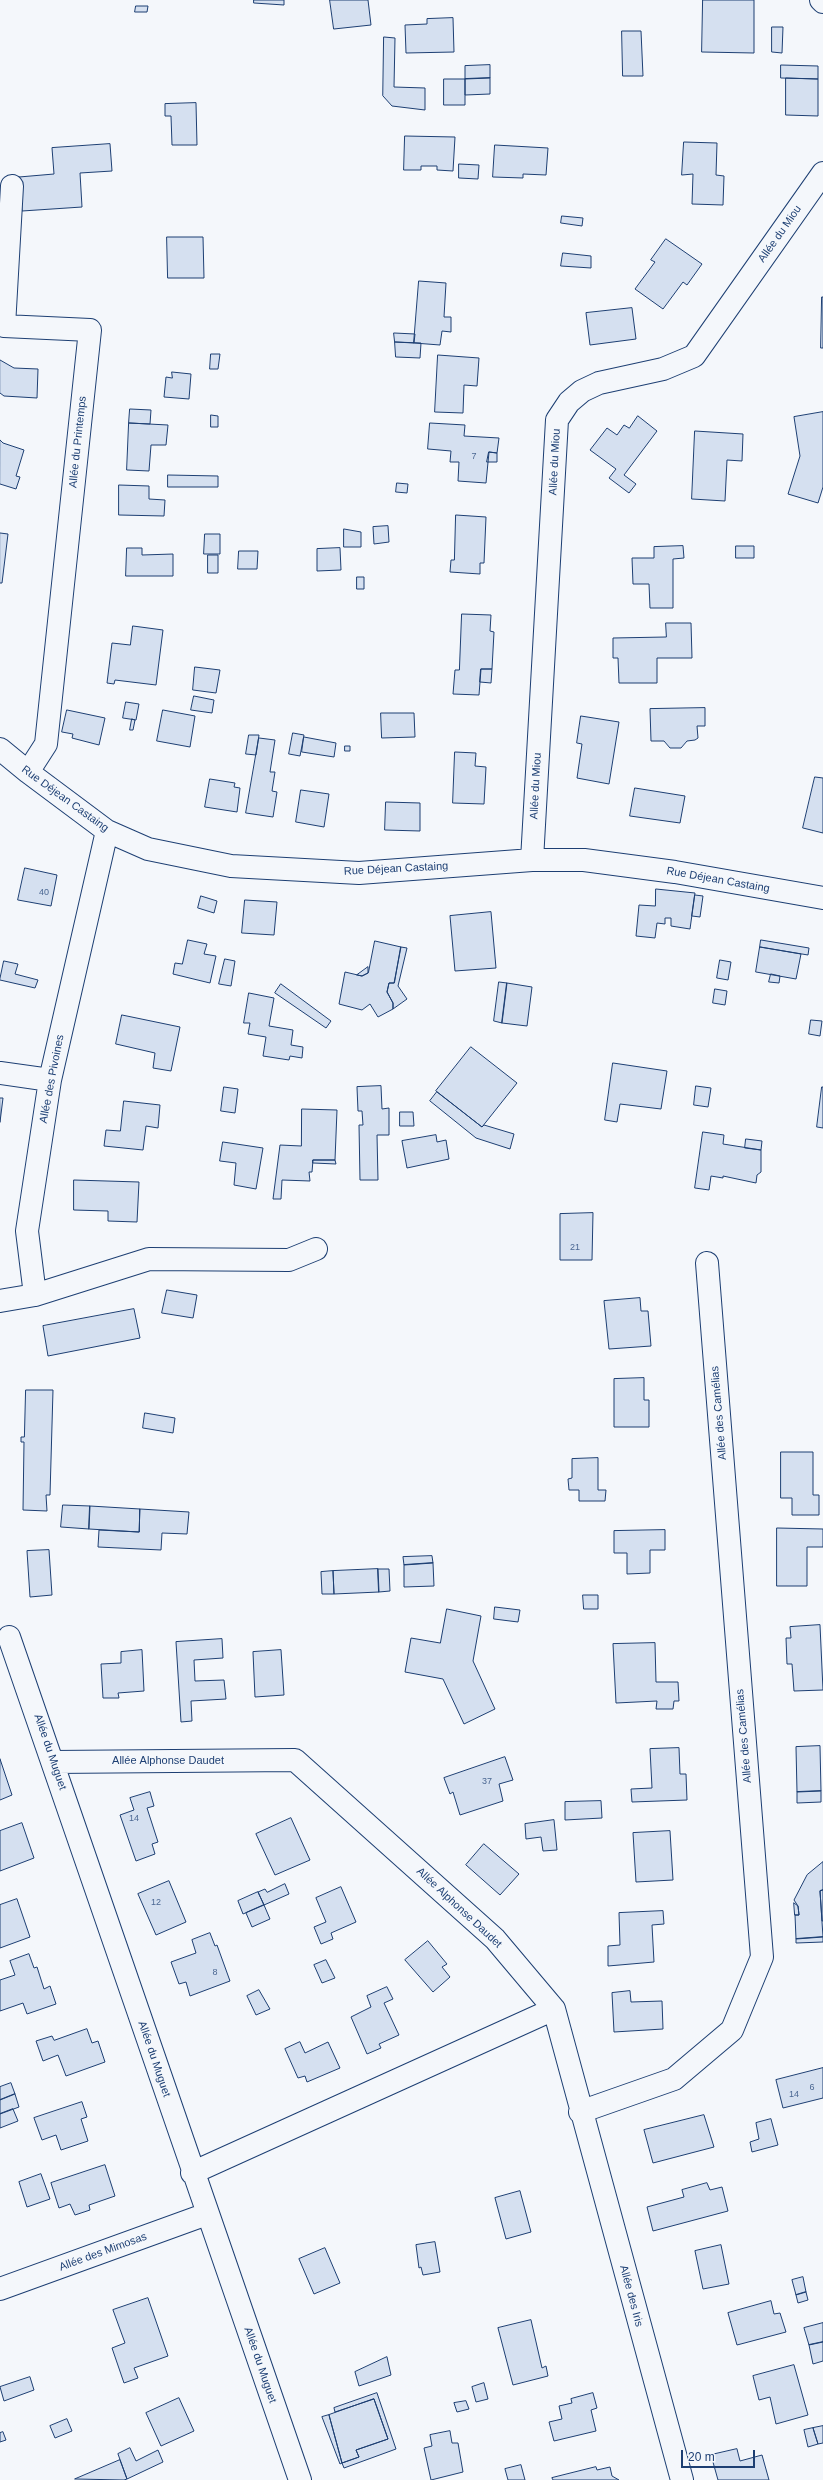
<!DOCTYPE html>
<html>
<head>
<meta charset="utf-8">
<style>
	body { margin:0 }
	#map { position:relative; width:823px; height:2480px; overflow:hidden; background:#f4f7fb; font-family:Helvetica,sans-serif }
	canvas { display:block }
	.scale { position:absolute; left:681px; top:2450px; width:74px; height:18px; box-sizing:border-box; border:2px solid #1d3f73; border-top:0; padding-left:5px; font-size:12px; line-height:14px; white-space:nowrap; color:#1d3f73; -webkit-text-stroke:3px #f4f7fb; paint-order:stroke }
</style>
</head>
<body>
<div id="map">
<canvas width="823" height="2480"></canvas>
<div class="scale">20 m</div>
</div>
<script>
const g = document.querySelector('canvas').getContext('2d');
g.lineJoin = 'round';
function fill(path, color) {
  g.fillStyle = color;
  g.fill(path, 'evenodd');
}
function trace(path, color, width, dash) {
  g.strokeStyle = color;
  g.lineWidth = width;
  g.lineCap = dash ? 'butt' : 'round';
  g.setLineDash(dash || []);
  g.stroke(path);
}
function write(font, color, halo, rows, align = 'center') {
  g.font = font + ' Helvetica,sans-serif';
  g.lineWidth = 3;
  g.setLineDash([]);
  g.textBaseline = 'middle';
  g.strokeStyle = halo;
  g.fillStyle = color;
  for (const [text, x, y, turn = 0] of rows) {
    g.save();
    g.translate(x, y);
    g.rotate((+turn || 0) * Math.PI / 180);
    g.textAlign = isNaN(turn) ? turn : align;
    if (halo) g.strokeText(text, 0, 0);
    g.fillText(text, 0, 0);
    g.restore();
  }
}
const building = new Path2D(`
	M254 0H284V5L254 3Z
	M330 0H368L371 25 334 29Z
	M703 0H754V53L702 52Z
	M136 6H148L147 12H135Z
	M453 18 454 52 406 53 405 25 427 24V19Z
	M772 27H783L782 53 772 52Z
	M622 31H641L643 76H623Z
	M384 37 395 38 394 87 425 88V110L392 106 383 96Z
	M490 65V78L465 79V66Z
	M781 65 818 66V79L781 78Z
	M490 78V94L465 95V79Z
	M786 78 818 79V116L786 115Z
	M444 79H465V105H444Z
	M196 103 197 145H172L171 116H165V104Z
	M405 136 455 137 453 171 437 170V166H421V170H404Z
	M684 142 717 143 716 175 724 176 723 205 692 204 693 174 682 175Z
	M110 144 112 171 80 173 82 207 22 211 19 177 54 174 52 148Z
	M495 145 548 148 546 175 523 174V178L493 177Z
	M459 164 479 165 478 179 459 178Z
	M562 216 583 218 582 226 561 223Z
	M167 237H203L204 278H168Z
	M666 239 702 264 687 285 683 282 663 309 635 289 655 262 651 260Z
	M563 253 591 256V268L561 266Z
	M419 281 446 283 444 317H451V332L442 331 440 345 414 343Z
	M822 297H823V348H821Z
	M632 308 636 339 590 345 586 313Z
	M394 333 415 334 414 343 395 342Z
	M395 342 421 343 420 358 396 357Z
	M211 354H220L218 369H210Z
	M438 355 479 358 477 386 464 385 463 413 435 412Z
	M0 360 14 368 38 369 37 398 4 396 0 393Z
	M172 372 191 374 189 399 164 397 166 377 172 378Z
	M130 409 151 410 150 424 129 423Z
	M823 412V487L818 503 788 494 800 456 794 417Z
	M211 415 218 416V427H211Z
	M638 416 657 431 624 475 636 484 629 493 609 478 616 469 590 450 607 428 617 435 624 425 629 428Z
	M129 423 168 425 166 445H151L149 471 127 470Z
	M430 423 465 425 464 436 499 438 497 453 489 452 486 483 458 481 459 462H450L451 451 428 449Z
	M695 431 743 434 742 461 727 460 725 501 692 499Z
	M0 440 3 443 24 450 16 476 20 477 16 489 0 484Z
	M489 452 497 453V462H487Z
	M168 475 218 476V487H168Z
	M397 483 408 484 407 493 396 492Z
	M119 485 149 486V499L165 500 164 516 119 515Z
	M456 515 486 517 484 563H480V574L450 572 451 560H454Z
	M388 526 389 542 374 544 373 527Z
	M344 529 361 532V547H344Z
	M0 533 8 534 2 583H0Z
	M205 534H220V554H204Z
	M683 546 684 558 673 559V608H650L649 584H633L632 558H654V547Z
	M736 546H754V558H736Z
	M127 548H142V555L173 554V576H126Z
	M340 548 341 570 317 571V549Z
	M239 551H258L257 569H238Z
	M208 555H218V573H208Z
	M357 577H364V589H357Z
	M462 614 491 615 490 631 494 632 492 669H481L479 695 453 694 455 670H459Z
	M666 623H691L692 658H657V683H619L618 658H613V638L666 637Z
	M133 626 163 630 156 685 115 680 114 684 107 683 112 643 130 645Z
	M195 667 220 670 216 693 193 690Z
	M481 669H492L491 683 480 682Z
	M194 696 214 700 212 713 191 710Z
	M126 702 139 704 136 720 123 718Z
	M705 708V726H697L698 738 695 740 687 741 681 748H670L664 741H651L650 709Z
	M67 710 105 718 99 745 72 738 73 734 62 732Z
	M163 710 195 716 190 747 157 741Z
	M381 713H414L415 737 382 738Z
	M581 716 619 722 609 784 577 778 582 744 577 743Z
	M132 719 135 720 133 730H130Z
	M293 733 304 735 300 756 289 754Z
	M249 735H259L256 755 246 754Z
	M304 737 336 743 334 757 302 752Z
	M259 738 275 740 270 772H275L272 791 277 792 273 817 246 813Z
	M345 746H350V751H345Z
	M455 752 476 753 475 766 486 767 484 804 453 803Z
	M815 777 823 778V833L803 828Z
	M210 779 235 783 234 787 240 788 237 812 205 807Z
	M635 788 685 796 680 823 630 816Z
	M301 790 329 794 324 827 296 822Z
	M386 802 420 803V831L385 830Z
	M25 868 57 875 51 906 18 900Z
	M656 889 695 893 690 929 671 926V918H665V924L657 923 655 938 636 936 639 905 655 906Z
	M695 895 703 896 700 917 692 916Z
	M201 896 217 901 214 913 198 908Z
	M245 900 277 902 274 935 242 933Z
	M491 912 496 968 455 971 450 916Z
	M188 940 207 944 204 954 216 956 210 983 173 974 175 963 182 964Z
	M761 940 809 948 808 955 760 947Z
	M375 941 401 947 394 983H389L387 992 393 1003V1009L378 1017 370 1004 362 1010 339 1004 345 972 362 976 368 973Z
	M401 947 407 948 398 986 407 999 393 1009V1003L387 992 389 983H394Z
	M760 947 801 954 796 979 756 972Z
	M225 959 235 961 231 986 219 984Z
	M720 960 731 962 728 980 717 978Z
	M4 961 18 964 15 974 38 980 35 988 0 980Z
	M368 967V973L362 976 357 975Z
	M771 974 780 976 779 983 769 982Z
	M499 982 507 983 502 1023 494 1021Z
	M507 983 532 987 527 1026 502 1023Z
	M281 984 331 1021 326 1028 275 993Z
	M715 989 727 991 725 1005 713 1003Z
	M249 993 274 998 269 1026 293 1030 291 1045 303 1047 302 1058 290 1056 289 1060 263 1056 266 1037 248 1034 250 1023H244Z
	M122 1015 180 1027 171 1071 153 1068 155 1053 116 1044Z
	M811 1020 822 1021 820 1036 809 1034Z
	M471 1047 517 1083 482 1127 436 1091Z
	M613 1063 667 1071 661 1109 620 1104 617 1122 605 1120Z
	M381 1086 382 1109 389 1108V1135H377L378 1180H360L359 1125H363L362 1111H358L357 1087Z
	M696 1086 711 1088 708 1107 694 1105Z
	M224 1087 238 1089 235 1113 221 1111Z
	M822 1087H823V1128L817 1127Z
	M437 1092 482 1127 484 1125 514 1134 510 1149 476 1138 430 1101Z
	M0 1098H3L0 1122Z
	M124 1101 160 1105 158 1128 146 1126 143 1150 104 1146 106 1130 120 1131Z
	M302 1109 337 1110 335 1160H313L312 1172H309L310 1181 282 1180 281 1199H273L280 1145 301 1146Z
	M400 1112H413L414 1126H400Z
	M703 1132 724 1135 723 1144 761 1150V1172L757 1175 756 1183 723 1176V1178L711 1176 709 1190 695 1188Z
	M436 1135 437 1142 446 1140 449 1159 407 1168 402 1141Z
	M746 1139 762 1141 761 1150 745 1148Z
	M223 1142 263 1148 256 1189 234 1185 236 1163 220 1161Z
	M313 1160H335L336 1164 313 1163Z
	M74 1180 139 1182 137 1222 108 1221V1211L74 1210Z
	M593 1213 592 1260H560V1214Z
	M167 1290 197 1295 193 1318 162 1313Z
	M640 1298 641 1311H648L651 1346 609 1349 604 1301Z
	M134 1309 140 1338 48 1356 43 1326Z
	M644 1378V1400H649V1427H614V1379Z
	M26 1390H53L50 1495H46L47 1511 23 1510 24 1442H21V1437H24Z
	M145 1413 175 1418 173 1433 143 1428Z
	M781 1452H813V1495H819V1515H792V1498H781Z
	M598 1458V1490H606L605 1501H579V1490H569L568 1479 572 1478V1459Z
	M63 1505 90 1506 89 1529 61 1527Z
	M90 1506 140 1509 139 1532 89 1529Z
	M140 1509 189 1512 187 1534 162 1533 161 1550 98 1547 99 1530 139 1532Z
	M777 1528 823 1529V1547H807V1586H777Z
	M665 1530V1550H650V1573L627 1574V1553H614V1531Z
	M49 1550 52 1595 30 1597 27 1551Z
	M432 1556 433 1563 404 1565 403 1557Z
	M433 1563 434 1586 404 1587V1565Z
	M378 1569H389L390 1591 379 1592Z
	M378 1569 379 1592 334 1594 333 1571Z
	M333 1571 334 1594H322L321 1572Z
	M583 1595H598V1609H584Z
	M495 1607 520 1610 518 1622 494 1619Z
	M447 1609 481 1616 473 1661 495 1709 464 1724 443 1679 405 1672 411 1638 440 1643Z
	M820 1625 823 1690 794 1691 792 1664H787L786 1638H791L790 1627Z
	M222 1639 223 1658 194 1660 195 1681 224 1680 226 1699 191 1701 192 1721 181 1722 176 1642Z
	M655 1643 656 1682H678L679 1701H674L673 1709H656L657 1701 616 1703 613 1644Z
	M142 1650 144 1691 118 1693 119 1698H103L101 1664 121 1663V1652Z
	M281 1650 284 1695 255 1697 253 1652Z
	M820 1746 821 1791 797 1792 796 1747Z
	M679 1748 680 1774H686L687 1800 632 1802 631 1789 652 1788 650 1749Z
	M505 1757 513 1780 499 1784 503 1801 460 1815 453 1792 450 1794 444 1778Z
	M0 1759 12 1795 0 1800Z
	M821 1791V1802L797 1803V1792Z
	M150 1792 154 1806 147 1808 158 1842 152 1844 155 1854 136 1861 120 1815 134 1810 130 1798Z
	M601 1801 602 1818 565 1820V1802Z
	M291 1818 310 1860 275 1875 256 1834Z
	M554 1820 557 1850 543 1851 541 1837 526 1839 525 1824Z
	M22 1823 34 1858 0 1871V1831Z
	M670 1831 673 1880 636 1882 633 1833Z
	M484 1844 519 1874 500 1895 466 1865Z
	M823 1862V1890L820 1891 823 1937 796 1939 795 1915H799L798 1906 794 1900 807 1875Z
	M169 1881 186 1922 156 1935 138 1894Z
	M285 1884 289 1894 264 1905 258 1892 265 1889 267 1892Z
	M341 1887 356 1922 331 1933 333 1939 321 1944 314 1927 326 1922 316 1898Z
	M823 1890V1921H822L820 1891Z
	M258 1892 264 1905 243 1914 238 1901Z
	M17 1899 30 1937 0 1948V1905Z
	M794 1903 798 1906 799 1915H795Z
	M264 1905 270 1919 252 1927 246 1913Z
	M663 1911 664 1924 652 1925 654 1962 608 1966V1946L620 1945 619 1913Z
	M210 1933 215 1946 217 1945 230 1981 190 1996 186 1982 179 1984 171 1962 196 1953 192 1940Z
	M823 1937V1942L796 1943V1939Z
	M428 1941 447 1964 442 1967 450 1977 433 1992 405 1960Z
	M29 1954 34 1968 37 1967 44 1989 50 1986 56 2004 27 2014 23 2003 0 2011V1980L15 1975 10 1961Z
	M326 1960 335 1978 322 1983 314 1965Z
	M387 1987 393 1999 384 2003 399 2035 379 2044 381 2048 367 2054 351 2017 371 2007 367 1996Z
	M259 1990 270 2009 256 2015 247 1996Z
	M630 1991 631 2002 662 2001 663 2029 614 2032 612 1993Z
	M87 2029 92 2043 98 2041 105 2062 66 2076 58 2055 43 2061 36 2041 52 2036 54 2040Z
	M300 2042 305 2053 328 2042 340 2068 307 2082 305 2076 298 2078 285 2049Z
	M823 2068V2098L783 2108 776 2080Z
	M11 2083 15 2094 0 2100V2087Z
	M15 2094 19 2107 0 2114V2100Z
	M82 2102 87 2117 81 2119 88 2141 61 2150 56 2135 42 2140 34 2118Z
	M13 2109 18 2121 0 2128V2114Z
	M704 2115 714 2147 653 2163 644 2130Z
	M771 2119 778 2145 752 2152 750 2142 759 2139 756 2123Z
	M105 2165 115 2196 89 2205 90 2210 75 2215 70 2204 59 2208 51 2183Z
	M41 2174 50 2199 27 2207 19 2182Z
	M707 2183 710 2190 722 2187 728 2211 653 2231 647 2207 684 2197 682 2190Z
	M520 2191 531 2232 506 2239 495 2198Z
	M435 2242 440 2272 423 2275 421 2267 419 2268 416 2245Z
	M721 2245 729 2284 703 2289 695 2251Z
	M325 2248 340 2283 314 2294 299 2259Z
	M803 2277 806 2292 796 2295 792 2280Z
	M806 2292 808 2300 798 2303 796 2295Z
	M148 2298 168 2356 134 2368 138 2378 124 2383 112 2348 125 2343 113 2310Z
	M771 2301 774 2314 780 2313 786 2332 737 2345 728 2313Z
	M531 2320 542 2368 546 2366 548 2376 513 2385 498 2328Z
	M823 2323V2342L809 2345 804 2328Z
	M823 2342V2361L813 2364 809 2345Z
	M387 2357 391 2375 359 2386 355 2372Z
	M794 2365 808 2415 776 2424 770 2397 759 2400 753 2376Z
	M30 2377 34 2390 4 2401 0 2387Z
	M484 2383 488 2399 476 2402 472 2387Z
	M377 2393 396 2449 344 2468 342 2463 359 2457 356 2450 388 2439 374 2399 335 2412 334 2408Z
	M593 2393 597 2408 591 2410 596 2431 554 2441 549 2422 562 2419 559 2406 572 2403 571 2399Z
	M179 2398 194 2431 161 2446 146 2413Z
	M374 2399 388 2439 356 2450 359 2457 342 2463 329 2415Z
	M466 2401 469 2409 457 2412 454 2403Z
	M329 2415 342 2463 340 2464 322 2417Z
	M67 2419 72 2431 55 2438 50 2426Z
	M823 2426V2443L818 2444 813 2428Z
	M813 2428 818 2444 808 2447 804 2430Z
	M450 2431 452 2443H458L463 2472 431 2480 424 2448 432 2446 430 2435Z
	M3 2432 6 2440 0 2442V2433Z
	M130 2448 136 2461 158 2450 163 2462 127 2479 118 2454Z
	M737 2449 740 2461 762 2455 769 2480H718L711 2455Z
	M120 2460 127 2479 124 2480 75 2479Z
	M521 2465 525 2480H508L505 2469Z
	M596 2467 597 2470 610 2467 612 2476 619 2480H553L552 2478Z`);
fill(building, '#d5e0f0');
trace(building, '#1d3f73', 1);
const minor = new Path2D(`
	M821 0 823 2
	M12 186 4 326 90 330 46 744 28 772
	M0 749 28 772 107 831 148 849 231 866 359 873 532 860H584L675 872 823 898
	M532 860 557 420 569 402 582 391 599 383 663 369 694 356 823 173
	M0 1073 50 1080
	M35 1295 27 1231 50 1080 107 831
	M0 1301 35 1295 149 1259 289 1260 316 1249
	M9 1637 300 2480
	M53 1762 295 1760 495 1939 554 2009 192 2173
	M554 2009 682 2480
	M580 2112 674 2079 732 2030 762 1957 707 1263
	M0 2289 207 2214`);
trace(minor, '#1d3f73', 24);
trace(minor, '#f4f7fb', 22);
write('9px', '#4b6792', null, [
	["7",474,457],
	["40",44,893],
	["21",575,1248],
	["37",487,1782],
	["14",134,1819],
	["12",156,1903],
	["8",215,1973],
	["6",812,2088],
	["14",794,2095]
]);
write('11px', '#1d3f73', '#f4f7fb', [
	["Allée du Miou",780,234,-55],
	["Allée du Printemps",78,442,-84],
	["Allée du Miou",555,462,-87],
	["Allée du Miou",536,786,-87],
	["Rue Déjean Castaing",65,799,36],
	["Rue Déjean Castaing",396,869,-3],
	["Rue Déjean Castaing",718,880,10],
	["Allée des Pivoines",52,1079,-79],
	["Allée des Camélias",719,1413,-95],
	["Allée des Camélias",744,1736,-95],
	["Allée du Muguet",50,1752,71],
	["Allée Alphonse Daudet",168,1761],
	["Allée Alphonse Daudet",459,1908,43],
	["Allée du Muguet",154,2059,71],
	["Allée des Mimosas",103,2252,-20],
	["Allée des Iris",631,2296,75],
	["Allée du Muguet",260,2365,71]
]);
</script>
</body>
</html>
